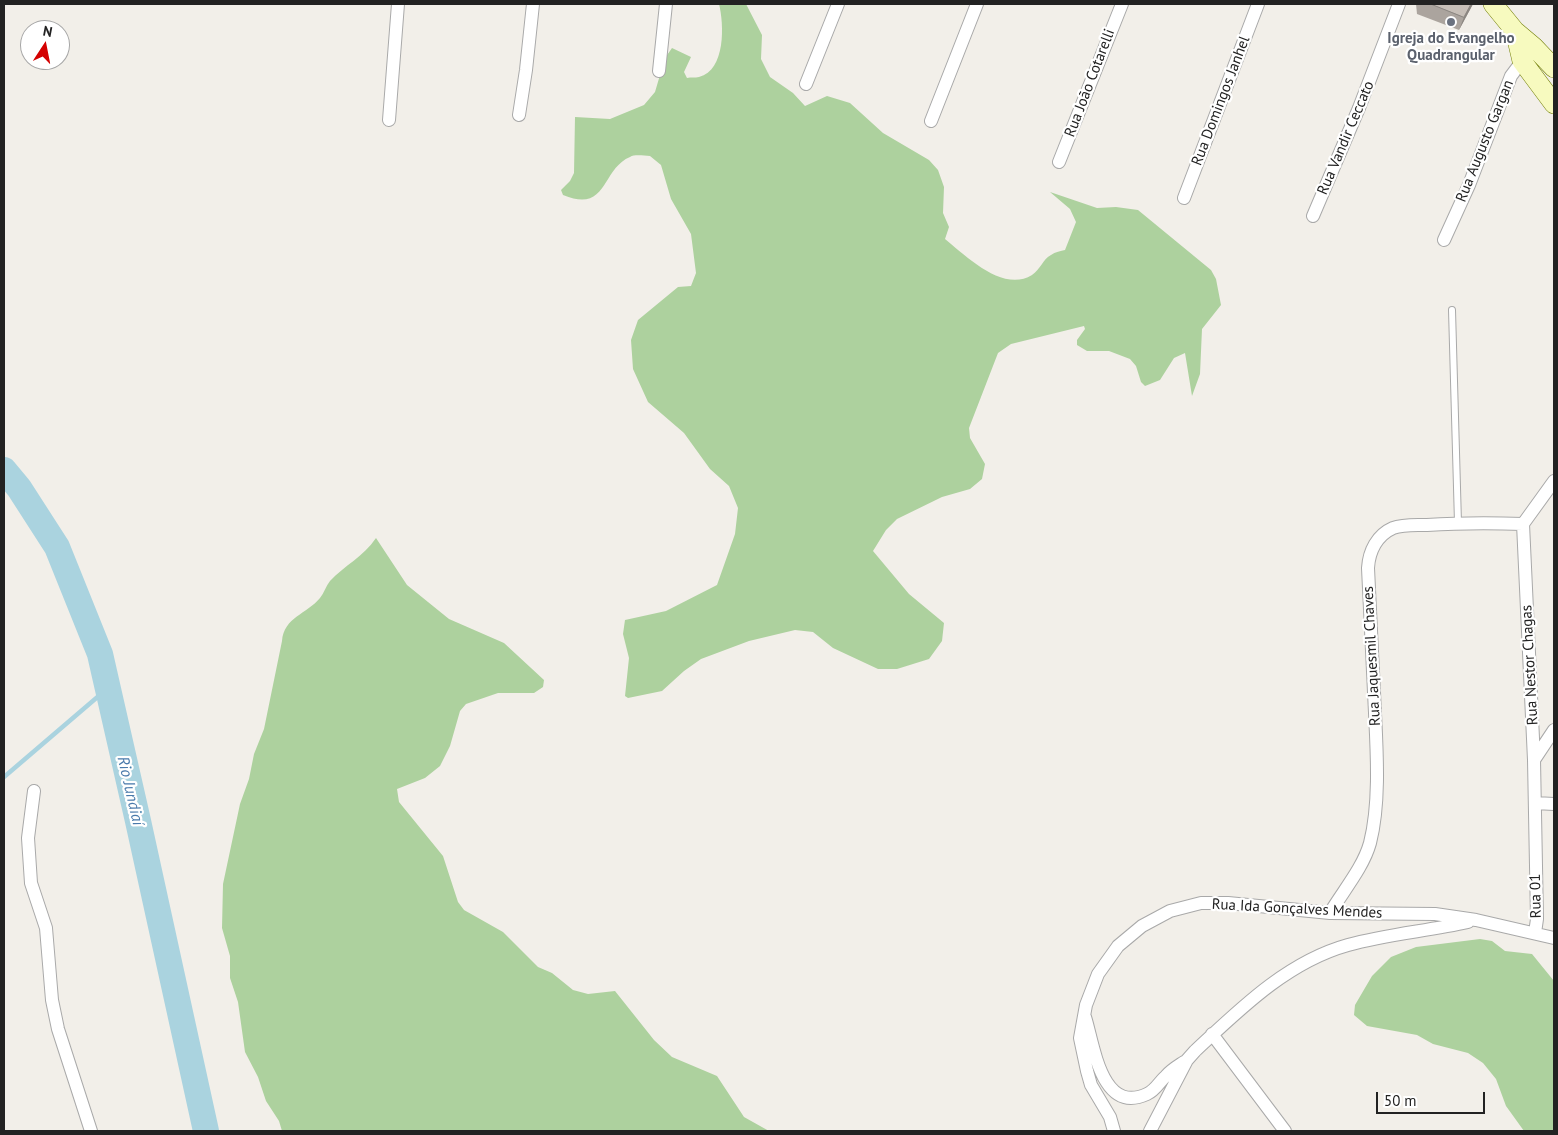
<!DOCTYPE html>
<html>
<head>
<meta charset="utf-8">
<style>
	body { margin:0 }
	#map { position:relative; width:1558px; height:1135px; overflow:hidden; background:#f2efe9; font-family:"PT Sans",sans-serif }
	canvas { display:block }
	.frame { position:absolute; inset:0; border:5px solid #222; pointer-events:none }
	.north { position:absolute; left:20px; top:20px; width:50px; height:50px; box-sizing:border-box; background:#fff; border:1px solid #a7a7a7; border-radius:50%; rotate:11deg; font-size:14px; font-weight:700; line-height:20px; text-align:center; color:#222 }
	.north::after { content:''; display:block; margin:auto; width:18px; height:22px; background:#d40000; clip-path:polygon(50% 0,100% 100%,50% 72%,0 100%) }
	.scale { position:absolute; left:1376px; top:1092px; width:109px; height:22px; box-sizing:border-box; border:2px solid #222; border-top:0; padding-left:6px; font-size:15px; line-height:18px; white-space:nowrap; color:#222; -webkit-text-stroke:4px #fff; paint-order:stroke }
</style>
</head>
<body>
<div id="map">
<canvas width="1558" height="1135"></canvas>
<div class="frame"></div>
<div class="north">N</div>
<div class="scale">50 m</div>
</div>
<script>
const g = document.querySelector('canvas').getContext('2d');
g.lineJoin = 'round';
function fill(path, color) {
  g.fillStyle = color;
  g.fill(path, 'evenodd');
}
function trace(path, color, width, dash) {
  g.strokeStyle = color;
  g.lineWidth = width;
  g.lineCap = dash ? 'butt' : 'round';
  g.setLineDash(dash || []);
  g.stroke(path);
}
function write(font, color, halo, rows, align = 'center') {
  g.font = font + ' "PT Sans",sans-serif';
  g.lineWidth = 4.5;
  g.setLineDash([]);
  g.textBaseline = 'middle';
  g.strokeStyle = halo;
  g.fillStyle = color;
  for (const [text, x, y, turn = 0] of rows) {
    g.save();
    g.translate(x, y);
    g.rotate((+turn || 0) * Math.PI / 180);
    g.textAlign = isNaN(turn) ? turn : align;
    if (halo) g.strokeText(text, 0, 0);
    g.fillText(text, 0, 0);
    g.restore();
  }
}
fill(new Path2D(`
	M719 4H746L762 35 761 59 770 77 793 93 805 106 827 96 850 103 883 133 929 160 938 170 944 187 943 213 949 227 945 239C966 256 1003 293 1032 275 1040 270 1043 259 1051 255 1055 252 1061 251 1065 250L1076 222 1070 209 1050 192 1097 208 1116 207 1138 210 1211 270 1216 279 1221 305 1202 329 1200 374 1192 396 1185 353 1174 358 1160 380 1145 386 1141 382 1136 366 1130 359 1109 351H1087L1077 345V340L1085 329 1084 326 1011 344 998 353 969 428 970 438 985 464 982 479 970 489 942 497 897 519 886 530 873 551 909 594 944 623 942 641 929 659 897 669H878L833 648 813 632 795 630 749 641 701 659 684 671 662 691 628 698 625 696 629 658 623 634 625 620 666 611 717 585 735 534 738 508 729 486 710 469 684 433 648 402 633 369 631 340 638 320 678 287 691 286 696 273 691 234 671 199 661 165 650 156C644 156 635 154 630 157 601 169 608 214 563 195L561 190 570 181 574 173 575 117 610 119 644 105 655 92 665 58 672 48 691 57 684 72 687 78C691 77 695 78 699 77 726 70 724 24 719 4Z
	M376 538 407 585 449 619 504 643 544 680 543 687 534 693H498L466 704 460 711 450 746 440 766 425 778 397 789 399 802 443 856 458 902 464 910 503 932 538 967 552 973 573 990 588 994 615 991 654 1040 672 1057 717 1076 744 1117 769 1131H282L279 1121 266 1101 258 1077 245 1052 238 1002 230 978V956L222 928 223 884 240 804 249 779 254 754 264 729 282 641C284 617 307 614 320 598 324 593 326 586 330 581 345 565 363 557 376 538Z
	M1480 939 1492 941 1505 951 1532 954 1554 981V1131H1524L1506 1106 1496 1079 1483 1063 1468 1053 1433 1044 1417 1035 1367 1026 1354 1015 1355 1005 1372 976 1391 957 1416 947Z`), '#add19e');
trace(new Path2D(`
	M4 777 108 688`), '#aad3df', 4.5);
trace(new Path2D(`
	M4 470 19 488 57 547 100 654 138 821 206 1131`), '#aad3df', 26);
const lane = new Path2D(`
	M1452 310 1458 523`);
const street = new Path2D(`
	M659 71 666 4
	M806 84 838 4
	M519 115 526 70 533 4
	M389 120 398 4
	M931 121 977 4
	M1059 162 1122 4
	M1184 198 1258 4
	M1313 216 1359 108 1399 4
	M1444 240 1469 185 1511 76 1526 56
	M1534 760 1554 730
	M34 791 28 838 31 883 46 928 52 1000 58 1029 91 1131
	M1535 803 1554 804
	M1330 913C1343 891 1363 868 1370 843 1380 804 1377 754 1375 713 1373 665 1370 617 1368 568 1369 551 1377 535 1393 528 1403 524 1416 525 1427 525 1459 523 1491 523 1523 524
	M1535 933 1537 919 1534 760 1523 524 1554 481
	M1085 1017C1094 1045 1101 1115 1147 1094 1156 1090 1159 1082 1166 1076 1171 1070 1178 1066 1184 1062
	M1212 1034 1285 1131
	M1114 1131 1110 1117 1091 1085 1087 1071 1080 1038 1086 1005 1098 974 1118 946 1142 926 1170 911 1201 903H1228L1330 913 1435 914 1476 920 1554 938
	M1150 1131 1187 1060 1195 1051C1240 1009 1287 962 1348 945 1387 934 1428 931 1468 922`);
const secondary = new Path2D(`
	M1493 4 1515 31 1534 47 1554 68
	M1515 31 1522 61 1554 104`);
trace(lane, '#a9a9a9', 8);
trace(street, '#a9a9a9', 14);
trace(secondary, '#707d05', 20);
trace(lane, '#fff', 6);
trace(street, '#fff', 12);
trace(secondary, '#f7fabf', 19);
fill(new Path2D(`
	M1416 4H1473L1459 30 1417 14Z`), '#aba49e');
fill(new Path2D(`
	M1471 4H1473L1459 30 1464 17Z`), '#8b8681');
const building = new Path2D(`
	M1431 4H1471L1464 17Z`);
fill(building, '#c7bfb8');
trace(building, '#8b8681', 1);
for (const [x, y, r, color] of [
	[1451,22,5,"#6b7280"]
]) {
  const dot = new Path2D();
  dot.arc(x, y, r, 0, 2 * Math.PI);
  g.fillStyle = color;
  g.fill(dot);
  trace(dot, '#fff', 2);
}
write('bold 15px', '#5b616d', '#fff', [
	["Igreja do Evangelho",1451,39],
	["Quadrangular",1451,56]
]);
write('15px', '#222', '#fff', [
	["Rua João Cotarelli",1090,83,-69],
	["Rua Domingos Janhel",1221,101,-69],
	["Rua Vandir Ceccato",1346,138,-67],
	["Rua Augusto Gargan",1485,141,-68],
	["Rua Jaquesmil Chaves",1372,656,-93],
	["Rua Nestor Chagas",1530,665,-93],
	["Rua 01",1536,896,-91],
	["Rua Ida Gonçalves Mendes",1297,909,3]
]);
write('italic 16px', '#4a7aab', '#fff', [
	["Rio Jundiaí",130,791,77]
]);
</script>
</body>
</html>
